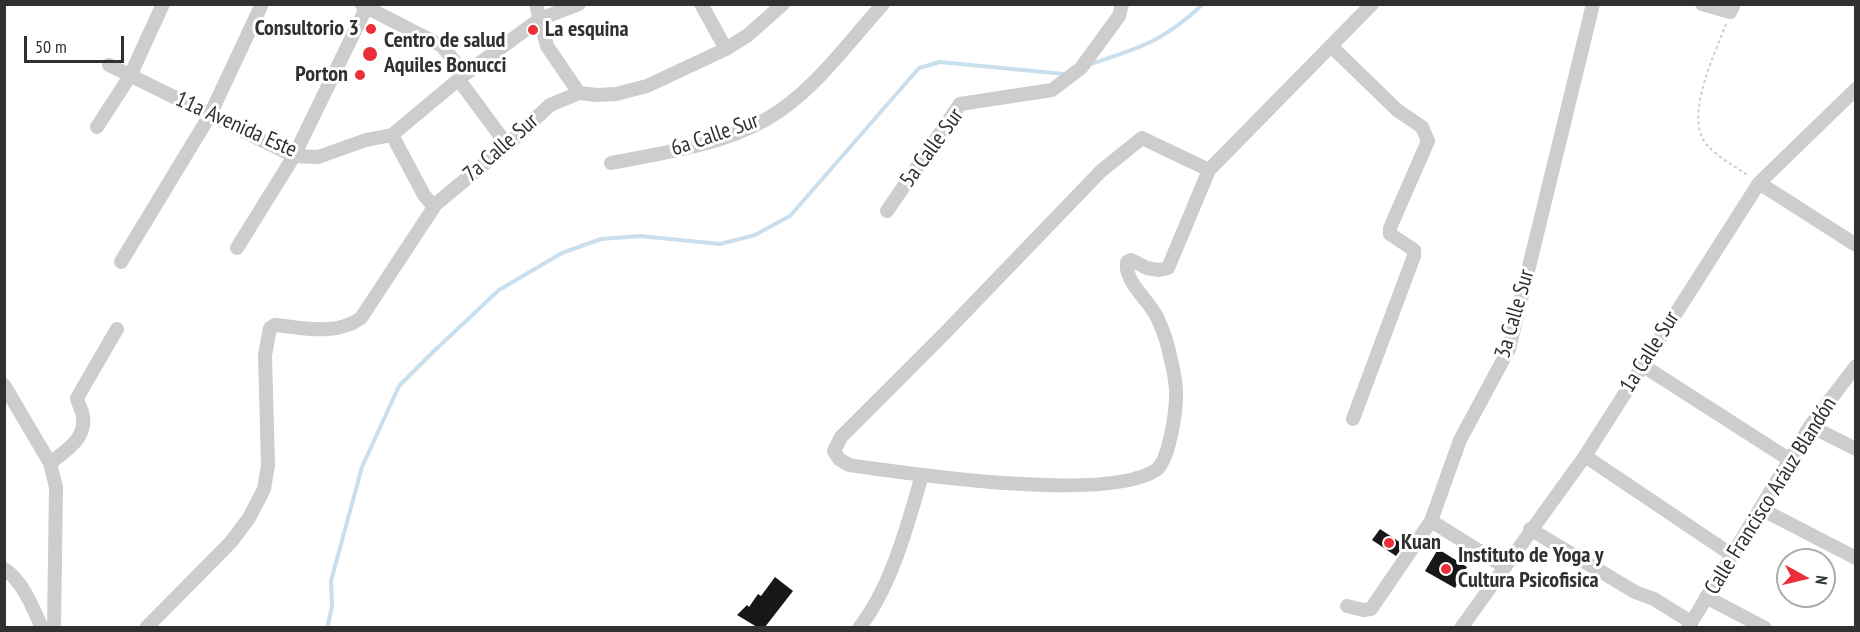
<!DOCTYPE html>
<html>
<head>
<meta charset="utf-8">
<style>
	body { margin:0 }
	#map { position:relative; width:1860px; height:632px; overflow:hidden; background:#fff; font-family:"PT Sans Narrow",sans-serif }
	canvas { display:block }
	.frame { position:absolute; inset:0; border:6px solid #303030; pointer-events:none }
	.north { position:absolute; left:1776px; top:548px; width:60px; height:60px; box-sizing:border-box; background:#fff; border:2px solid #acacac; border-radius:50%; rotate:98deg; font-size:16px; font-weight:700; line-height:24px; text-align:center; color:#303030 }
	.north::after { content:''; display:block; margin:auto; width:21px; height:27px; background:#eb2e38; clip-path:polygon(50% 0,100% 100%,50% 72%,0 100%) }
	.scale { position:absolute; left:24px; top:36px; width:100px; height:27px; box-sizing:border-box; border:3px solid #303030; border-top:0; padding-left:8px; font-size:18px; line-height:21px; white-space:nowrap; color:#303030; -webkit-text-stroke:4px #fff; paint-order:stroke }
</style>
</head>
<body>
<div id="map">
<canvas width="1860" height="632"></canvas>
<div class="frame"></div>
<div class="north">N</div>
<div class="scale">50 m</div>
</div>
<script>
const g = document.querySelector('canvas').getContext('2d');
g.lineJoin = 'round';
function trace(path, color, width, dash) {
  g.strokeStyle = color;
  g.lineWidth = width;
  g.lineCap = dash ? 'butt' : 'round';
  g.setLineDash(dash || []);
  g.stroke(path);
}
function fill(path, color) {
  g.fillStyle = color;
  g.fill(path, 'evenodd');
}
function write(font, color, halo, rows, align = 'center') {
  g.font = font + ' "PT Sans Narrow",sans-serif';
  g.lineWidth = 6;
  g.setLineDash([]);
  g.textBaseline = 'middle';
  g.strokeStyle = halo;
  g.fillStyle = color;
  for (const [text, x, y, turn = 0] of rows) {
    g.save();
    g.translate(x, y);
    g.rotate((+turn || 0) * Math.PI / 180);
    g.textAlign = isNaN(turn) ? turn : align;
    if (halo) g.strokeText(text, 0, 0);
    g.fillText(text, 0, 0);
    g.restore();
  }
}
trace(new Path2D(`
	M1088 65C1139 48 1163 42 1203 4
	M327 628 332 607 331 581 362 467 399 386 433 352 499 290 562 253 601 239 640 236 720 244 755 235 790 216 919 68 940 62 1064 74`), '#cadfee', 4);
fill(new Path2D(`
	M1380 529 1404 545 1396 556 1372 540Z
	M1438 549 1467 567 1455 588 1425 571Z
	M775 577 793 591 765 627H757L737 615 747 605 749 607 758 594 761 596Z`), '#171717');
trace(new Path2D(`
	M1726 24C1715 54 1682 119 1708 146 1719 158 1736 167 1749 176`), '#cdcdcd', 2, [3, 3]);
trace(new Path2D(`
	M536 4 547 46 579 93
	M701 4 726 49
	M1702 4 1730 12 1734 4
	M362 5 442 46 465 74
	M1331 46 1397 110 1422 127 1428 141 1390 228V234L1414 250V256L1353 419
	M109 65 294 156 318 157 366 140 392 135 465 74 540 19 579 4
	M459 80 507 145
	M97 127 130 76 163 4
	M392 135 424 195 434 207
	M611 163C662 153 718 146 765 120 812 94 847 44 883 4
	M1209 170 1142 138 1101 171 945 333 841 437 834 451 839 459 849 465C912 474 1106 503 1156 470 1169 461 1176 412 1176 396 1177 384 1173 368 1170 356 1168 343 1162 328 1157 317 1149 300 1124 282 1127 262L1131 260 1147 268 1159 270 1168 268 1209 170 1372 4
	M1759 183 1856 245
	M887 211 960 104 1052 90 1081 68 1119 16 1122 4
	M237 248 294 156 368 4
	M121 262 210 115 262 4
	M1642 365 1790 460
	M4 385 50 463 56 487 54 628
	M1810 426 1856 449
	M1585 456 1732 555
	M50 463C67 450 89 437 82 412 80 407 78 403 77 398L117 329
	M1761 509 1856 558
	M1431 521 1505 567
	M1530 529 1635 592 1654 599 1691 622
	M4 569C23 581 33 608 42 628
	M1706 597 1765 628
	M1347 606 1363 610 1371 609 1431 521 1460 440 1509 349 1593 4
	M146 628 231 542 249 518 264 489 268 465 265 355 270 328 275 325C303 328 337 336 361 318L436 204 507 145 550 105 579 93 597 95 616 94 647 86 726 49 748 35 783 4
	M859 628C891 588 908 524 922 475
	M1461 628 1585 456 1759 183 1856 89
	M1688 628 1810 426 1856 366`), '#cdcdcd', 14);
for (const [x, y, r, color] of [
	[371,29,6,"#eb2e38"],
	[533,30,6,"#eb2e38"],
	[370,54,8,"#eb2e38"],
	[360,75,6,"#eb2e38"],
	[1389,543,6,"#eb2e38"],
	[1446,569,6,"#eb2e38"]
]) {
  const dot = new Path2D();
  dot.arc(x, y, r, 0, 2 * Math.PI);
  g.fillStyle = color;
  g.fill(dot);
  trace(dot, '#fff', 2);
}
write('bold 22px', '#303030', '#fff', [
	["Consultorio 3",359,29,"right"],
	["La esquina",545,30],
	["Centro de salud",384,41],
	["Aquiles Bonucci",384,66],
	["Porton",348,75,"right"],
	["Kuan",1401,543],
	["Instituto de Yoga y",1458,556],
	["Cultura Psicofisica",1458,581]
], 'left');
write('22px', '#303030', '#fff', [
	["11a Avenida Este",236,125,24],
	["6a Calle Sur",715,135,-19],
	["7a Calle Sur",501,148,-41],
	["5a Calle Sur",932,148,-54],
	["3a Calle Sur",1515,314,-74],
	["1a Calle Sur",1650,352,-58],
	["Calle Francisco Aráuz Blandón",1771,496,-58]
]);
</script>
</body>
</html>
